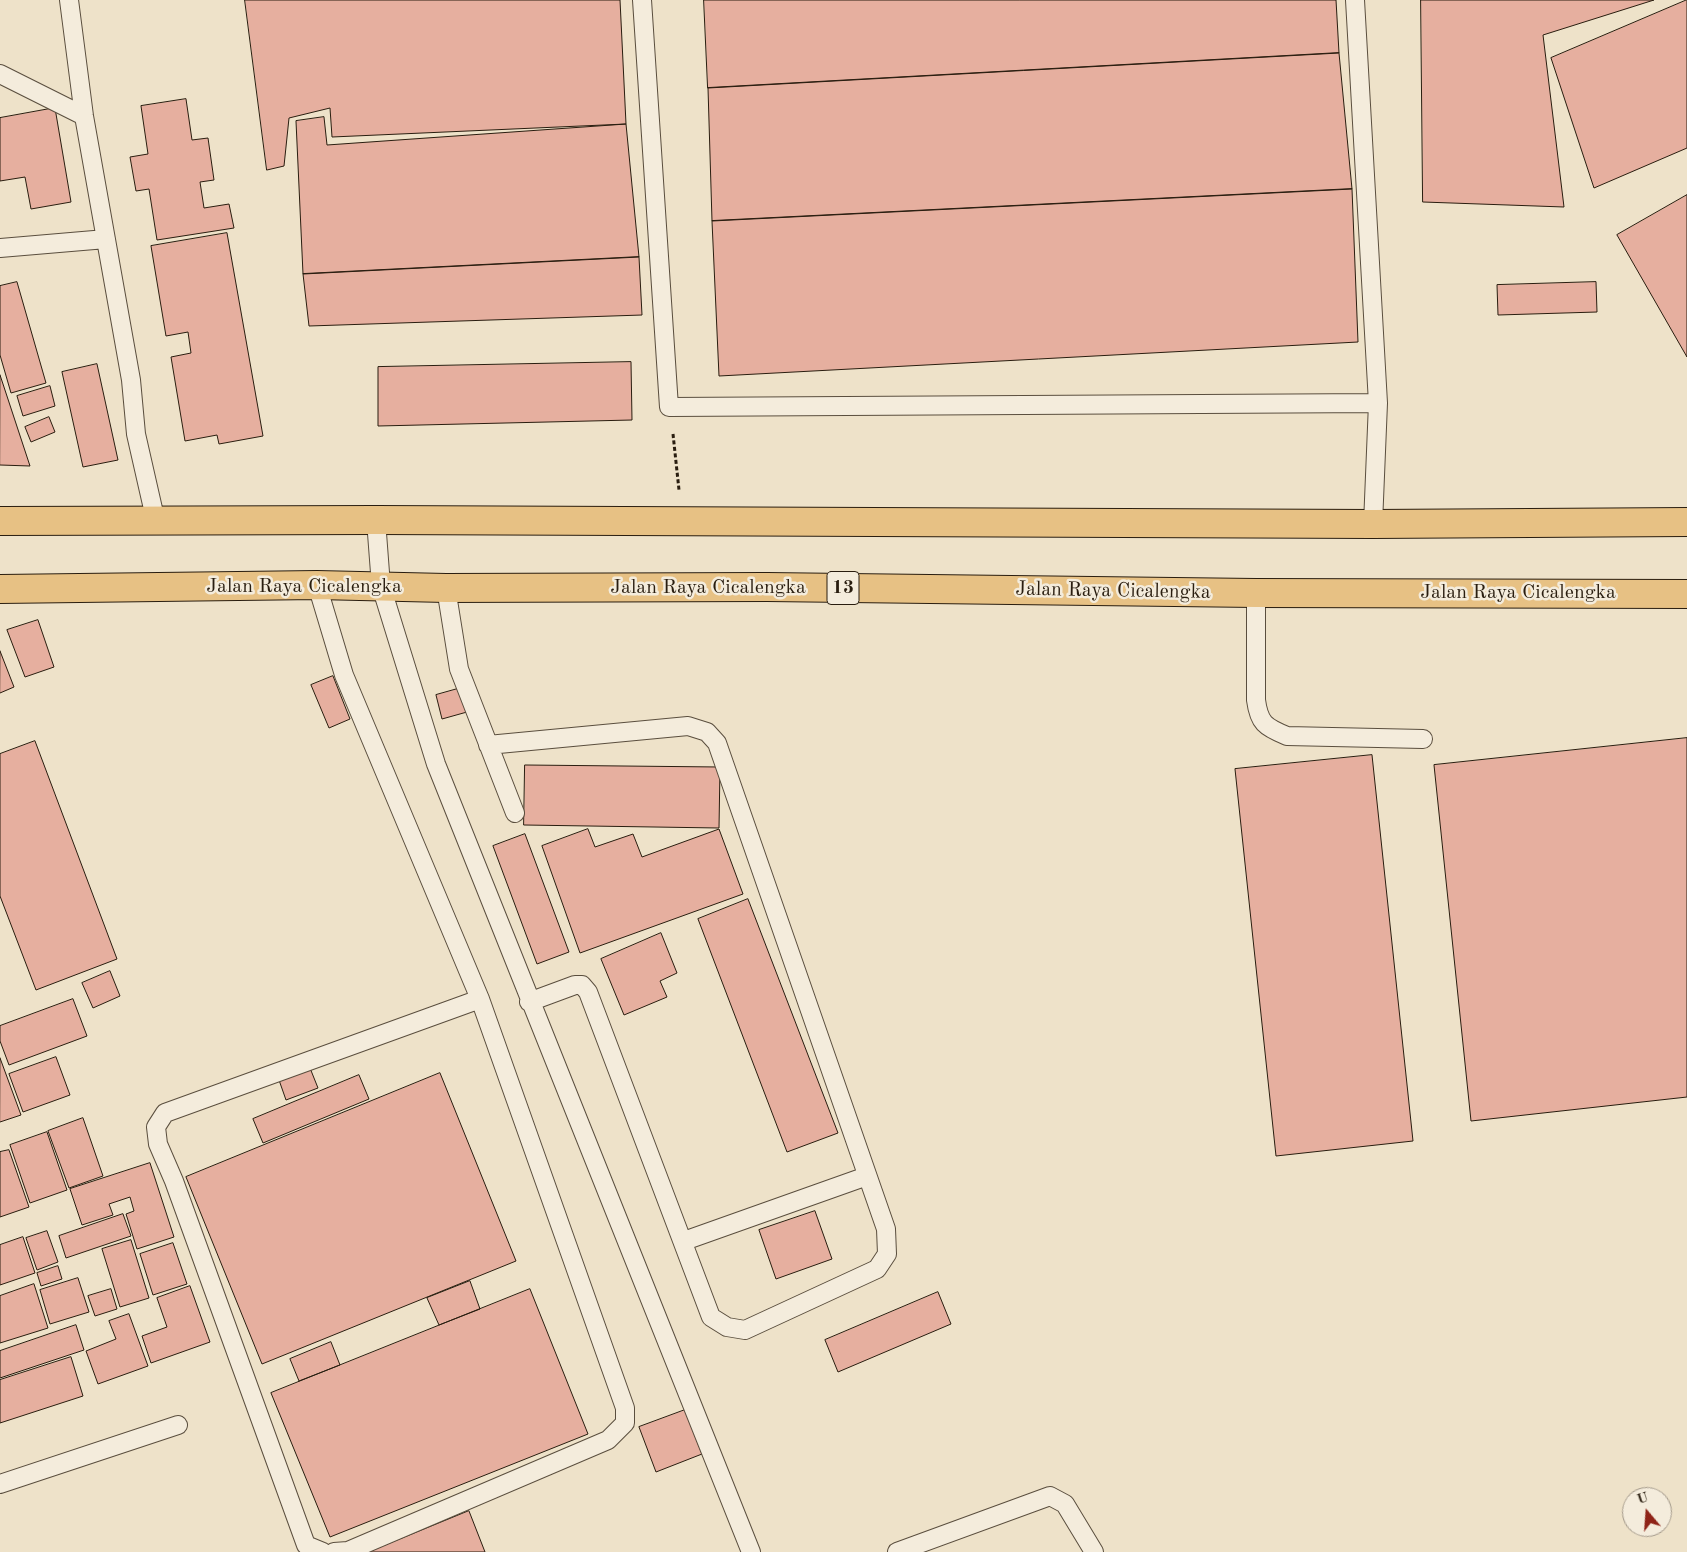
<!DOCTYPE html>
<html>
<head>
<meta charset="utf-8">
<style>
	body { margin:0 }
	#map { position:relative; width:1687px; height:1552px; overflow:hidden; background:#eee2c9; font-family:"Old Standard TT",serif }
	canvas { display:block }
	.north { position:absolute; left:1622px; top:1487px; width:50px; height:50px; box-sizing:border-box; background:#f4ecdc; border:1px solid #a3998a; border-radius:50%; rotate:342deg; font-size:14px; font-weight:700; line-height:20px; text-align:center; color:#291d0f }
	.north::after { content:''; display:block; margin:auto; width:18px; height:22px; background:#8f2418; clip-path:polygon(50% 0,100% 100%,50% 72%,0 100%) }
</style>
</head>
<body>
<div id="map">
<canvas width="1687" height="1552"></canvas>
<div class="north">U</div>
</div>
<script>
const g = document.querySelector('canvas').getContext('2d');
g.lineJoin = 'round';
function fill(path, color) {
  g.fillStyle = color;
  g.fill(path, 'evenodd');
}
function trace(path, color, width, dash) {
  g.strokeStyle = color;
  g.lineWidth = width;
  g.lineCap = dash ? 'butt' : 'round';
  g.setLineDash(dash || []);
  g.stroke(path);
}
function write(font, color, halo, rows, align = 'center') {
  g.font = font + ' "Old Standard TT",serif';
  g.lineWidth = 5;
  g.setLineDash([]);
  g.textBaseline = 'middle';
  g.strokeStyle = halo;
  g.fillStyle = color;
  for (const [text, x, y, turn = 0] of rows) {
    g.save();
    g.translate(x, y);
    g.rotate((+turn || 0) * Math.PI / 180);
    g.textAlign = isNaN(turn) ? turn : align;
    if (halo) g.strokeText(text, 0, 0);
    g.fillText(text, 0, 0);
    g.restore();
  }
}
const building = new Path2D(`
	M245 0H620L626 124 332 137 330 108 289 118 284 166 267 170Z
	M704 0H1336L1339 53 708 88Z
	M1421 0H1654L1543 35 1564 207 1423 202Z
	M1687 0V148L1594 188 1551 58Z
	M1339 53 1352 189 712 221 708 88Z
	M186 99 192 140 208 138 214 180 200 182 204 208 229 204 234 228 157 240 149 189 136 191 130 157 148 154 141 106Z
	M55 108 71 202 31 209 25 177 0 181V118Z
	M324 117 327 145 626 124 639 257 303 274 296 121Z
	M1352 189 1358 342 719 376 712 221Z
	M1687 195V357L1617 235Z
	M227 233 263 436 219 444 217 435 185 441 171 357 191 353 188 332 166 336 151 246Z
	M639 257 642 315 309 326 303 274Z
	M17 282 46 383 11 393 0 355V286Z
	M1596 282 1597 312 1498 315 1497 285Z
	M631 362 632 420 378 426V367Z
	M97 364 118 460 83 467 62 372Z
	M0 375 30 466 0 465Z
	M50 386 55 406 23 416 17 396Z
	M49 417 55 432 31 442 25 427Z
	M38 620 54 667 25 677 7 630Z
	M0 651 14 687 0 693Z
	M333 676 350 719 329 728 311 685Z
	M461 688 467 712 442 719 436 695Z
	M1687 738V1097L1471 1121 1434 765Z
	M35 741 117 959 36 990 0 896V754Z
	M1372 755 1413 1141 1276 1156 1235 769Z
	M525 765 720 767 719 828 524 825Z
	M588 829 595 847 633 834 642 857 719 829 743 894 580 953 542 846Z
	M525 834 569 952 537 964 493 846Z
	M748 899 838 1133 787 1152 698 919Z
	M661 933 677 973 660 981 667 997 624 1015 601 959Z
	M110 971 120 996 93 1008 82 983Z
	M73 999 87 1036 9 1065 0 1041V1026Z
	M56 1057 70 1095 23 1112 9 1074Z
	M0 1058 21 1115 0 1122Z
	M310 1068 318 1088 286 1100 279 1080Z
	M440 1073 516 1261 262 1364 186 1177Z
	M359 1075 369 1099 263 1143 253 1119Z
	M83 1118 103 1176 69 1188 48 1131Z
	M47 1132 67 1190 30 1203 10 1145Z
	M9 1150 29 1207 0 1217V1152Z
	M150 1163 174 1237 137 1249 126 1214 134 1211 130 1197 109 1204 113 1215 82 1225 70 1189Z
	M815 1211 832 1259 776 1279 759 1230Z
	M123 1214 131 1236 66 1258 59 1236Z
	M47 1231 58 1262 37 1270 26 1238Z
	M23 1237 35 1273 0 1285V1245Z
	M131 1240 149 1298 120 1307 102 1249Z
	M173 1243 187 1284 153 1295 140 1254Z
	M58 1266 62 1279 41 1286 37 1273Z
	M78 1278 89 1312 50 1324 40 1290Z
	M470 1281 480 1309 439 1325 427 1298Z
	M34 1284 48 1328 0 1343V1296Z
	M190 1286 210 1342 151 1363 142 1336 167 1327 157 1298Z
	M111 1289 117 1309 95 1316 88 1296Z
	M530 1289 588 1434 330 1537 271 1393Z
	M938 1292 951 1324 838 1372 825 1340Z
	M129 1314 148 1366 98 1384 86 1351 116 1339 109 1321Z
	M76 1325 84 1350 0 1378V1351Z
	M331 1342 340 1365 299 1381 290 1359Z
	M71 1357 83 1396 0 1423V1380Z
	M685 1410 702 1454 656 1472 639 1427Z
	M469 1511 485 1552H368Z`);
fill(building, '#e6af9f');
trace(building, '#291d0f', 1);
const lane = new Path2D(`
	M69 0 84 116 131 380 136 434 156 522
	M642 0 669 407 1378 403
	M1355 0 1378 403 1373 524
	M0 74 84 116
	M0 248 106 239
	M376 520 381 586 436 764 751 1552
	M317 585 344 675 480 999 625 1408V1423L608 1440 348 1551 334 1552
	M446 588 459 669 515 813
	M1256 593V700C1259 723 1265 727 1287 736L1423 739
	M488 745 688 726 707 732 717 743 886 1229 887 1254 877 1269 745 1330 727 1327 711 1317 588 992 582 985H575L529 1002
	M684 1241 867 1176
	M0 1484 178 1425
	M323 1552 306 1545 174 1181 158 1144 156 1127 165 1113 480 999
	M897 1552 1050 1496 1065 1504 1094 1552`);
const highway = new Path2D(`
	M0 521 376 520 1373 524 1687 522
	M0 589 317 585 446 588 767 587 1256 593 1687 594`);
trace(lane, '#5a4e3e', 20);
trace(highway, '#291d0f', 30);
trace(new Path2D(`
	M673 434 679 490`), '#291d0f', 3, [4, 2.5]);
trace(lane, '#f4ecdc', 18);
trace(highway, '#e7c184', 28);
for (const [x, y, w] of [
	[843,588,32]
]) {
  const box = new Path2D();
  box.roundRect(x - w / 2, y - 16.5, w, 33, 4);
  g.fillStyle = '#f4ecdc';
  g.fill(box);
  trace(box, '#291d0f', 1);
}
write('bold 19px', '#291d0f', null, [
	["13",843,588]
]);
write('20px', '#291d0f', '#f4ecdc', [
	["Jalan Raya Cicalengka",304,587],
	["Jalan Raya Cicalengka",708,588],
	["Jalan Raya Cicalengka",1113,591,1],
	["Jalan Raya Cicalengka",1518,593]
]);
</script>
</body>
</html>
